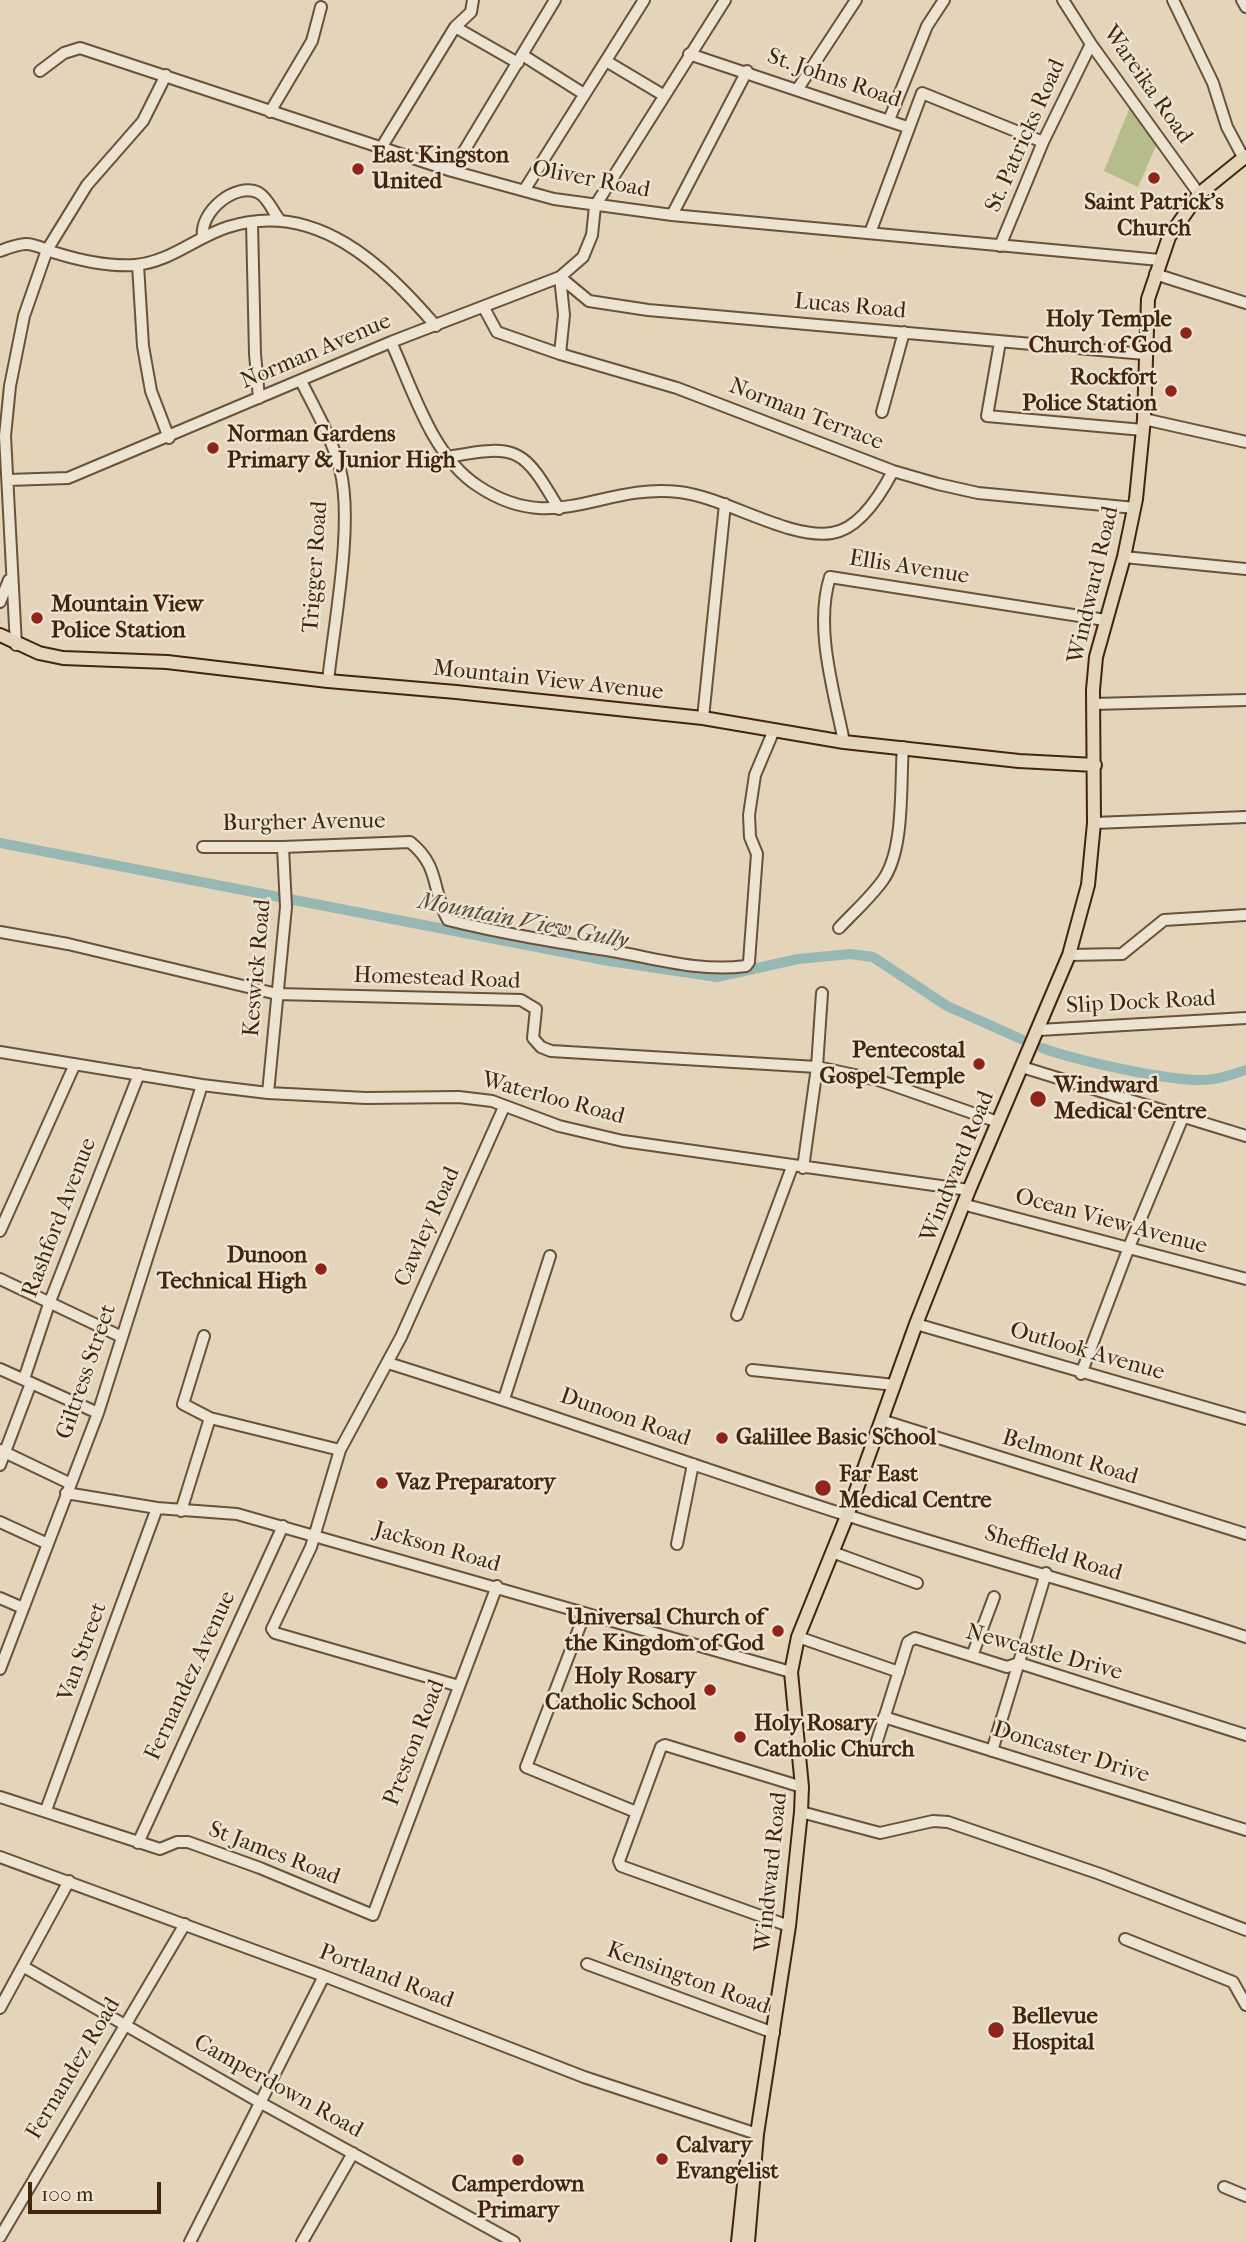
<!DOCTYPE html>
<html>
<head>
<meta charset="utf-8">
<style>
	body { margin:0 }
	#map { position:relative; width:1246px; height:2242px; overflow:hidden; background:#e4d4b9; font-family:"IM FELL French Canon",serif }
	canvas { display:block }
	.scale { position:absolute; left:28px; top:2182px; width:133px; height:32px; box-sizing:border-box; border:4px solid #43250e; border-top:0; padding-left:9px; font-size:21px; line-height:24px; white-space:nowrap; color:#43250e; -webkit-text-stroke:5px #ede3d2; paint-order:stroke }
</style>
</head>
<body>
<div id="map">
<canvas width="1246" height="2242"></canvas>
<div class="scale">100 m</div>
</div>
<script>
const g = document.querySelector('canvas').getContext('2d');
g.lineJoin = 'round';
function fill(path, color) {
  g.fillStyle = color;
  g.fill(path, 'evenodd');
}
function trace(path, color, width, dash) {
  g.strokeStyle = color;
  g.lineWidth = width;
  g.lineCap = dash ? 'butt' : 'round';
  g.setLineDash(dash || []);
  g.stroke(path);
}
function write(font, color, halo, rows, align = 'center') {
  g.font = font + ' "IM FELL French Canon",serif';
  g.lineWidth = 5;
  g.setLineDash([]);
  g.textBaseline = 'middle';
  g.strokeStyle = halo;
  g.fillStyle = color;
  for (const [text, x, y, turn = 0] of rows) {
    g.save();
    g.translate(x, y);
    g.rotate((+turn || 0) * Math.PI / 180);
    g.textAlign = isNaN(turn) ? turn : align;
    if (halo) g.strokeText(text, 0, 0);
    g.fillText(text, 0, 0);
    g.restore();
  }
}
fill(new Path2D(`
	M1132 102 1159 139 1138 187 1104 171Z`), '#b7bc8c');
trace(new Path2D(`
	M0 843 609 961 717 977 798 959 850 954 873 957 947 1006 1021 1039
	M1042 1048C1076 1060 1180 1085 1214 1079 1225 1077 1236 1073 1246 1070`), '#96b7b4', 10);
const minor = new Path2D(`
	M1063 0 1091 44 1199 194
	M1173 0 1213 83 1227 127 1243 157
	M1242 0 1246 7
	M455 27 518 63
	M689 54 907 127
	M524 56 584 94
	M606 61 663 95
	M40 71 64 53 80 48 452 171 554 199 672 215 1160 260
	M797 90 856 0
	M270 112 312 41 321 7
	M889 120 927 26 944 0
	M381 148 455 27 471 12 473 0
	M452 171 555 0
	M525 189 644 0
	M672 215 747 71
	M252 222 255 354 259 398
	M870 233 922 93 1043 142
	M203 237C199 212 236 181 259 193 268 198 273 212 279 219
	M1000 246 1043 142 1091 44
	M0 251C8 248 18 244 26 244 36 244 46 250 56 253 82 261 108 267 135 265 170 262 196 237 228 227 316 199 383 265 436 326
	M138 265 143 346 151 391 169 438
	M1155 274 1246 303
	M560 277 589 301 648 310 1145 354
	M484 308 497 332 560 354 677 388 893 471 938 484 978 493 1135 508
	M391 342C413 390 432 456 478 486 554 537 601 483 679 492 725 497 789 540 832 533 860 529 881 494 893 471
	M1000 342 987 416 1143 430
	M560 354 564 315 560 277
	M301 381C315 409 332 438 340 469 354 523 334 624 328 681
	M882 412 904 332
	M1144 419 1246 442
	M448 457C520 443 524 450 559 509
	M8 480 68 478 391 342 560 277 583 257 592 235 595 206 725 0
	M1124 557 1246 569
	M0 602 9 580
	M16 645 5 436 10 386 24 316 47 250 87 185 143 121 166 75
	M1093 704 1246 700
	M703 718 725 504
	M844 742C834 691 814 628 830 577L1105 620
	M1094 823 1246 817
	M203 847H283L410 842C441 867 431 890 448 920 504 934 561 943 618 952 661 960 702 972 746 966L749 962 757 854 750 837 749 815 755 775 774 730
	M839 928C854 912 871 897 883 880 905 849 900 784 903 747
	M0 932 68 944 277 994 521 1000 536 1009 533 1038 541 1047 551 1051 817 1067 878 1080 998 1122
	M1069 955 1122 954 1164 920 1246 915
	M1039 1030 1246 1018
	M0 1052 202 1085 268 1093 366 1098 459 1097 492 1101 559 1126 623 1141 969 1190
	M1022 1067 1246 1136
	M268 1093 286 907 283 847
	M803 1168 817 1067 822 993
	M966 1205 1246 1279
	M0 1231 75 1064
	M0 1279 122 1337
	M737 1315 792 1167
	M916 1324 1246 1419
	M204 1336 183 1404 210 1418 340 1450
	M388 1363C542 1411 693 1466 846 1515 979 1558 1113 1593 1246 1637
	M0 1369 98 1413
	M752 1370 895 1385
	M1081 1374 1129 1247 1183 1117
	M24 1379 49 1304 139 1074
	M504 1399 550 1256
	M881 1420 1246 1534
	M0 1450 69 1483
	M0 1465 31 1383
	M66 1493 157 1508 237 1514 791 1672
	M181 1511 210 1418
	M0 1522 48 1544
	M677 1544 693 1464
	M832 1552 917 1583
	M0 1598 23 1608
	M585 1613 526 1767 636 1812
	M798 1637 899 1672
	M972 1656 994 1597
	M0 1669 98 1413 202 1085
	M459 1686 275 1633 272 1629 311 1547 340 1450 401 1337 504 1107
	M884 1717 1246 1830
	M877 1741 908 1642 915 1638 1007 1667 1019 1663 1246 1735
	M992 1751 1046 1573
	M0 1797 160 1849 177 1842H188L260 1868 373 1915 497 1586
	M46 1810 157 1508
	M801 1812 880 1833 933 1821 948 1822 1100 1874 1246 1930
	M138 1843 283 1526
	M0 1857 324 1976 584 2077 757 2134
	M789 1926 621 1866 619 1861 661 1747 665 1745 802 1787
	M1125 1939 1233 1982 1246 2005
	M587 1964 774 2033
	M24 1967 261 2103 514 2242
	M0 2008 69 1881
	M1224 2187 1246 2196
	M0 2237 185 1924
	M190 2242 324 1976
	M302 2242 353 2153`);
const major = new Path2D(`
	M0 635 39 653 63 658 167 662 328 681 456 692 703 718 844 742 1019 761 1095 765
	M738 2242 746 2165 754 2145
	M748 2242 757 2134 789 1926 801 1812 802 1787 791 1672 798 1637 847 1516 916 1324 969 1190 1069 955 1088 885 1094 823 1093 690 1096 657 1124 557 1136 499 1144 419 1148 299 1169 237 1199 194 1246 156`);
trace(minor, '#6b5139', 14);
trace(major, '#43250e', 16);
trace(minor, '#ede3d2', 10);
trace(major, '#e4d4b9', 12);
for (const [x, y, r, color] of [
	[358,169,7,"#8f2418"],
	[1154,178,7,"#8f2418"],
	[1186,333,7,"#8f2418"],
	[1171,391,7,"#8f2418"],
	[213,448,7,"#8f2418"],
	[37,618,7,"#8f2418"],
	[979,1064,7,"#8f2418"],
	[1038,1099,9,"#8f2418"],
	[321,1269,7,"#8f2418"],
	[722,1438,7,"#8f2418"],
	[382,1483,7,"#8f2418"],
	[823,1488,9,"#8f2418"],
	[778,1631,7,"#8f2418"],
	[710,1690,7,"#8f2418"],
	[740,1737,7,"#8f2418"],
	[996,2030,9,"#8f2418"],
	[662,2159,7,"#8f2418"],
	[518,2160,7,"#8f2418"]
]) {
  const dot = new Path2D();
  dot.arc(x, y, r, 0, 2 * Math.PI);
  g.fillStyle = color;
  g.fill(dot);
  trace(dot, '#ede3d2', 2.5);
}
write('23px', '#43250e', '#ede3d2', [
	["St. Johns Road",834,79,19],
	["Wareika Road",1147,85,55],
	["St. Patricks Road",1026,136,-66],
	["Oliver Road",591,180,11],
	["Lucas Road",850,307,5],
	["Norman Avenue",316,352,-23],
	["Norman Terrace",806,415,21],
	["Trigger Road",316,567,-86],
	["Ellis Avenue",909,568,9],
	["Windward Road",1094,585,-77],
	["Mountain View Avenue",548,681,6],
	["Burgher Avenue",304,823,-1],
	["Keswick Road",258,968,-85],
	["Homestead Road",437,979,2],
	["Slip Dock Road",1141,1003,-3],
	["Waterloo Road",553,1099,15],
	["Windward Road",958,1167,-68],
	["Rashford Avenue",60,1218,-69],
	["Ocean View Avenue",1111,1222,15],
	["Cawley Road",428,1227,-66],
	["Outlook Avenue",1087,1352,16],
	["Giltress Street",87,1372,-71],
	["Dunoon Road",625,1418,19],
	["Belmont Road",1070,1458,17],
	["Jackson Road",437,1548,16],
	["Sheffield Road",1053,1554,17],
	["Van Street",83,1652,-70],
	["Newcastle Drive",1044,1653,15],
	["Fernandez Avenue",191,1676,-65],
	["Preston Road",415,1743,-69],
	["Doncaster Drive",1071,1753,17],
	["St James Road",274,1854,21],
	["Windward Road",772,1872,-84],
	["Portland Road",386,1977,21],
	["Kensington Road",688,1979,20],
	["Fernandez Road",74,2069,-59],
	["Camperdown Road",278,2087,29]
]);
write('bold 23px', '#43250e', '#ede3d2', [
	["East Kingston",372,156],
	["United",372,182],
	["Saint Patrick's",1154,203,"center"],
	["Church",1154,229,"center"],
	["Holy Temple",1172,320,"right"],
	["Church of God",1172,346,"right"],
	["Rockfort",1157,378,"right"],
	["Police Station",1157,404,"right"],
	["Norman Gardens",227,435],
	["Primary & Junior High",227,461],
	["Mountain View",51,605],
	["Police Station",51,631],
	["Pentecostal",965,1051,"right"],
	["Gospel Temple",965,1077,"right"],
	["Windward",1054,1086],
	["Medical Centre",1054,1112],
	["Dunoon",307,1256,"right"],
	["Technical High",307,1282,"right"],
	["Galillee Basic School",736,1438],
	["Far East",839,1475],
	["Medical Centre",839,1501],
	["Vaz Preparatory",396,1483],
	["Universal Church of",764,1618,"right"],
	["the Kingdom of God",764,1644,"right"],
	["Holy Rosary",696,1677,"right"],
	["Catholic School",696,1703,"right"],
	["Holy Rosary",754,1724],
	["Catholic Church",754,1750],
	["Bellevue",1012,2017],
	["Hospital",1012,2043],
	["Calvary",676,2146],
	["Evangelist",676,2172],
	["Camperdown",518,2185,"center"],
	["Primary",518,2211,"center"]
], 'left');
write('italic 24px', '#584a38', '#ede3d2', [
	["Mountain View Gully",523,922,11]
]);
</script>
</body>
</html>
